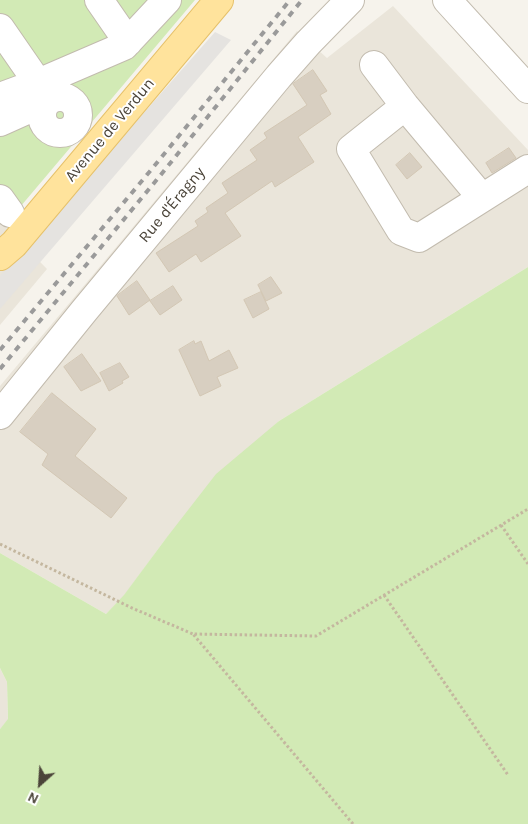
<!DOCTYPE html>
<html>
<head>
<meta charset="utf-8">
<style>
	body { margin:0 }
	#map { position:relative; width:528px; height:824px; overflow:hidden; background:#f6f3ec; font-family:Karla,sans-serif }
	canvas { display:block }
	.north { position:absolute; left:15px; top:759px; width:50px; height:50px; -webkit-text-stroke:4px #fff; paint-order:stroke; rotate:206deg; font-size:14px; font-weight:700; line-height:20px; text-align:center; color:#4b4439 }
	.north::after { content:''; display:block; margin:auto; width:18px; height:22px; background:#4b4439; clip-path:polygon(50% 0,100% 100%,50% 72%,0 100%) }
</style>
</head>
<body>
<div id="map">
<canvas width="528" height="824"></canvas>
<div class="north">N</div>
</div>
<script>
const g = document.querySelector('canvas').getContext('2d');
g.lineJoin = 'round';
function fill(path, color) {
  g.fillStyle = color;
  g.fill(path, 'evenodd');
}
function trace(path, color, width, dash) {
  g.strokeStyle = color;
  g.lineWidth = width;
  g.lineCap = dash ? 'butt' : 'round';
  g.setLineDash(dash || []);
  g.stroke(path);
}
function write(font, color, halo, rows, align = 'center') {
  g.font = font + ' Karla,sans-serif';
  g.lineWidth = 4;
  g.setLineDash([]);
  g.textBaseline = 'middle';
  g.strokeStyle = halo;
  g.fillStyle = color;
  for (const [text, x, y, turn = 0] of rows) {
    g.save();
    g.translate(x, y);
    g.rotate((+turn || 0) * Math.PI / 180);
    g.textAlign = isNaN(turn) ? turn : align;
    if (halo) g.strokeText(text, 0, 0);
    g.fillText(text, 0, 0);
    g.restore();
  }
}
fill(new Path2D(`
	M393 6 528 150V267L279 421 164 541 124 596 106 614 0 553V386L297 31 327 58Z
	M0 221 47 269 0 325Z
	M0 668 7 682 8 720 0 729Z`), '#eae5da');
fill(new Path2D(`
	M0 0H195L4 226 0 221Z
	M528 267V824H0V729L8 719 7 682 0 668V553L106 614 124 595 164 541 216 474 279 421Z`), '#d2eab5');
fill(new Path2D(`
	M215 32 231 40 0 309V276Z`), '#e5e3e0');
const building = new Path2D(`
	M313 70 327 91 320 95 331 114 298 137 314 162 275 187 272 181 225 213 241 236 201 262 196 254 169 272 156 253 198 226 195 221 208 212 206 208 228 193 222 183 257 160 250 150 267 138 264 133 307 105 293 84Z
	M509 148 516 158 492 173 486 163Z
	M410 153 422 167 407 179 396 165Z
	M271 277 282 293 266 301 258 285Z
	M137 281 150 300 129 315 117 296Z
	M173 286 182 300 160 315 150 301Z
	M261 292 269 309 253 318 244 300Z
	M194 341 195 344 201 341 209 361 229 350 238 368 217 377 221 386 200 396 179 350Z
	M82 354 101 381 81 391 64 367Z
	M120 363 129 377 122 381 123 383 109 391 100 373Z
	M52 393 96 429 75 456 127 498 111 518 42 465 48 454 20 432Z`);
fill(building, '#d8cfc1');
trace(building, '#d3c7b4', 1);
const minor = new Path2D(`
	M99 0 128 42
	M447 0 528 89
	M0 28 38 83 0 97
	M374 65 405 106 482 198
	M42 115a18 18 0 1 1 36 0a18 18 0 1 1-36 0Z
	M405 106 351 149 401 231 419 238 528 169
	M0 122 29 109 42 106 38 83 124 46 167 0
	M0 199 10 213
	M0 415 84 311 279 76 308 43 350 0`);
const major = new Path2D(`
	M0 256 14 244 219 0`);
trace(minor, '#c2bbae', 30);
trace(major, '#e6c16a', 30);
trace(new Path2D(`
	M501 525 528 564
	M0 544 132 608 193 634
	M384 595 508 775
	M353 824 193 634 316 636 528 509`), '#c4b79f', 3, [2.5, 2.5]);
trace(minor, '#fff', 28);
trace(major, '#ffe39c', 28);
trace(new Path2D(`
	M0 350 151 170 290 0
	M0 369 159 177 302 0`), '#9a9a9a', 4, [6, 6]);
write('16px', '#4b4439', '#fff', [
	["Avenue de Verdun",110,130,-50],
	["Rue d'Éragny",172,205,-50]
]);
</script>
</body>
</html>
